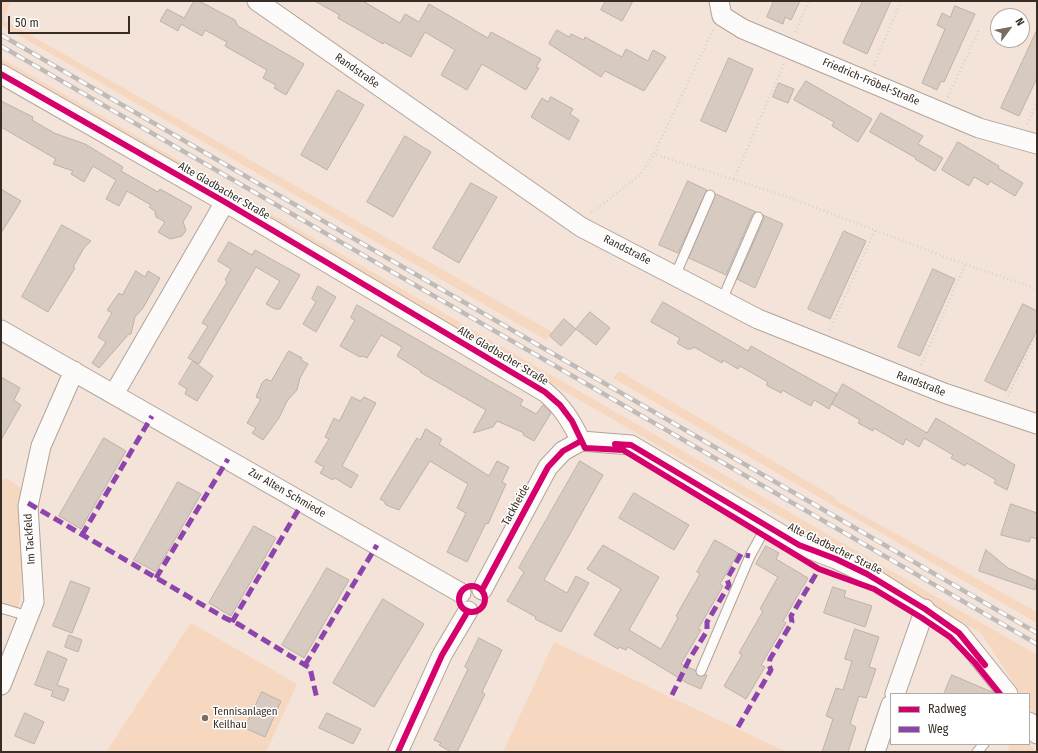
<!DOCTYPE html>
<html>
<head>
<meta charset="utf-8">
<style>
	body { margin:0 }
	#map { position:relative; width:1038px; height:753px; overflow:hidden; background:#f3e3d8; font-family:"Fira Sans Condensed",sans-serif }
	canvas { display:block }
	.frame { position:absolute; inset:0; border:2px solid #372d24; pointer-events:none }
	.legend { position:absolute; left:890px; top:693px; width:140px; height:52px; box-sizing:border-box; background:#fff; border:1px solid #afaba7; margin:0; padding:5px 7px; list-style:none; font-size:12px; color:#372d24 }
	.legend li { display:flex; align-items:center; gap:8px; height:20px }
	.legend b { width:20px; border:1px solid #afaba7 }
	.north { position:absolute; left:990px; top:8px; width:40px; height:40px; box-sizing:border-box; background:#fff; border:1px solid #afaba7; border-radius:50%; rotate:58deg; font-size:11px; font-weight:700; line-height:16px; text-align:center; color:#372d24 }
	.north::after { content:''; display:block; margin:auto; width:14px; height:18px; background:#796d63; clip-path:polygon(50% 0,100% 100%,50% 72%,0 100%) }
	.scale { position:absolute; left:8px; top:16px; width:122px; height:18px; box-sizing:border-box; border:2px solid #372d24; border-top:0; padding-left:5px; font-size:12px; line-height:14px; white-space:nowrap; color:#372d24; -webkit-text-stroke:3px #fff; paint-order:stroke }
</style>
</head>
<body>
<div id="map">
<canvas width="1038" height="753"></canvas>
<div class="frame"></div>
<ul class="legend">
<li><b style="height:5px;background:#d6006c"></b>Radweg</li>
<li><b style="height:5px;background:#8e44ad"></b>Weg</li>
</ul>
<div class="north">N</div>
<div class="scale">50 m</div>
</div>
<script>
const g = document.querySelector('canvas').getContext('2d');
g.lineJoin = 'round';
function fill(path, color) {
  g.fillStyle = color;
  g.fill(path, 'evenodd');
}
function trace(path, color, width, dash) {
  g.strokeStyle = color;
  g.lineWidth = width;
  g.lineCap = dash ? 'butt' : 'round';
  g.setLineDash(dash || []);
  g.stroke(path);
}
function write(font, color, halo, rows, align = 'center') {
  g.font = font + ' "Fira Sans Condensed",sans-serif';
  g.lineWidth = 3;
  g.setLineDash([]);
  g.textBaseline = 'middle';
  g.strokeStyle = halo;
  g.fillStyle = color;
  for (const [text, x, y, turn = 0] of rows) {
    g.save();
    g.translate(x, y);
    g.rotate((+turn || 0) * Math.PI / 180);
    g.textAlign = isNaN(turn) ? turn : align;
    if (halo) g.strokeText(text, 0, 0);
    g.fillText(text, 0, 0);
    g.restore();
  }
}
fill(new Path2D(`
	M1 1H10L4 20 552 332 546 340 1 25Z
	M1 58 1037 655V718L1029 705V694H1021L981 633 1 64Z
	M619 371 836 498 835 500 1037 612V623L613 378Z
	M6 478 21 488C17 529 29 575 16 616L1 613V482L3 479Z
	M191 623 297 684 266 752H106Z
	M554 642 780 749 790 752H503Z
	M1010 744H1029L1035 752H1007Z`), '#f6d7bf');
const building = new Path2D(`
	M194 1H199L235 20 238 26 304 64 286 95 274 88 276 85 263 78 267 70 225 46 227 42 205 30 202 36 181 24 178 31 160 21 167 9 184 18Z
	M315 1H363L400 23 405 14 419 22 429 4 486 37 488 38 491 32 541 59 536 67 539 68 526 90 482 64 467 90 441 75 455 50 425 32 411 57 384 42 383 44 338 18 339 15Z
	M606 1H633L622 21 601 10Z
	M774 1H800L791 20 785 17 783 24 767 17Z
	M863 1H891L867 54 843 43Z
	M955 6 975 14 944 82 941 81 937 90 922 83 945 29 937 25 942 13 950 17Z
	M557 30 569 37 571 34 584 40 585 37 622 57 626 49 648 61 653 50 666 57 644 91 605 71 601 77 549 44Z
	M1037 30V78L1019 116 1001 108Z
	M729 58 753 69 726 132 701 121Z
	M806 81 872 119 858 142 832 126 834 122 794 100Z
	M779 83 794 89 788 103 773 97Z
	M338 90 364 105 327 170 301 155Z
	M551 97 573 109 570 114 579 120 569 140 531 117 542 98 548 102Z
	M1 101 33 117 32 120 54 133 85 144 123 167 121 171 158 192 160 189 192 207 183 222 186 230 182 236 170 239 158 232 165 222 156 217 155 211 149 207 151 205 127 191 119 206 106 199 116 180 93 166 84 182 71 174 73 171 53 164 56 159 1 127Z
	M881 113 923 136 918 144 943 158 935 171 915 159 916 158 870 132Z
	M405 136 431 152 393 217 367 202Z
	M958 142 999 166 998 168 1023 183 1015 196 990 181 988 185 974 177 969 186 942 170Z
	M688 181 707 190 678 253 659 245Z
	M471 183 497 197 459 263 433 248Z
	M1 189 21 201 1 233Z
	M716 194 756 212 752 215 726 275 689 258Z
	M763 215 783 224 755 288 737 279 764 219Z
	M62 225 91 241 84 248 73 267 75 268 48 312 22 297Z
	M844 231 866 241 830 319 808 309Z
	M229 242 252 255 255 250 300 275 280 309H275L266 304 280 281 256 267 199 364 188 358 208 326 202 323 227 282 225 280 231 269 218 261Z
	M933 269 955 279 920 356 898 347Z
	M136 271 145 277 148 271 160 278 143 308 135 317 131 334H129L99 368 92 363 106 342 98 337 112 313 107 310 119 293 122 295Z
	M318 286 336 297 316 332 303 324 316 302 312 299Z
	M663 302 748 351 751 346 837 394 829 409 814 400 811 406 782 390 781 393 766 385 768 382 740 366 738 369 723 360 722 363 694 347 692 349H687L677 343 680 338 651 322Z
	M1023 304 1037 311V330L1006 391 985 381Z
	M357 305 523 400 520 405 536 414 543 405 551 413 534 441 523 435 524 433 497 421 493 427 473 433 486 410 420 372 421 371 397 356 402 347 381 335 367 358 363 356 360 357 340 346 355 320 351 318Z
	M590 312 610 328 596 345 576 329Z
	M564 319 576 329 561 346 550 336Z
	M289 351 302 358 301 360 308 364 300 378 297 390 287 401 279 418 263 440 252 433 256 428 247 423 261 399 256 397 262 383 266 379 271 381Z
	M193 361 213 376 197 401 185 394 187 389 179 384Z
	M1 377 20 388 14 400 21 405 1 440Z
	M843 384 927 433 936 418 1015 465 1007 490 994 483 996 480 967 463 965 466 951 458 953 455 924 438 919 447 906 439 903 445 874 428 873 431 858 423 860 420 832 404Z
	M352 397 360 401 364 397 376 403 342 466 358 475 351 488 335 478 333 480 320 473 324 467 315 462 329 439 325 437 334 418 339 421Z
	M426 429 442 439 439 444 489 476 497 461 509 467 502 482 506 484 488 524 486 523 467 562 447 552 466 513 457 508 468 484 430 461 399 510 386 505 384 501 380 499 417 438 420 440Z
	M104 438 126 451 81 529 59 516Z
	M580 461 603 475 544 580 567 593 576 576 589 583 561 632 535 619 536 617 507 601 524 572 519 568Z
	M178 482 201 494 156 572 134 560Z
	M634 493 689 525 674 550 619 518Z
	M1011 504 1037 513V539L1031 537 1029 542 1001 535Z
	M254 526 276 538 231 616 209 603Z
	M715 540 738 553 720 584 723 586 698 629 701 630 681 664 695 670 698 676 707 675 701 689 687 683 628 647 626 650 619 647 618 649 594 635 621 589 587 569 603 545 659 577 629 630 661 649 678 618 676 616 700 574 697 572Z
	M766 546 779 553 776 559 808 578 783 621 786 623 761 665 765 667 746 699 724 686 742 655 739 653 763 611 760 609 778 577 756 564Z
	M986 550 1008 568 1037 581 1035 590 979 571Z
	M327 568 349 580 304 658 282 645Z
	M71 581 90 588 72 633 53 626Z
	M833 587 846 591 844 597 872 606 865 627 824 613Z
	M383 599 424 624 374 707 333 683Z
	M855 629 879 637 869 667 876 669 866 698 859 696 850 724 856 727 848 752H822L833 719 826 716 836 688 843 690 852 661 845 659Z
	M69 635 82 640 78 652 65 647Z
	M479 638 502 650 482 692 485 694 457 752H451L439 745 441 743 434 740 468 669 465 667Z
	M48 651 67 659 57 685 69 689 64 701 51 696 53 691 35 685Z
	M952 675 992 692 994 694H944Z
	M262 692 281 701 265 737 245 728Z
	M25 713 44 722 34 744 15 736Z
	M327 713 361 729 353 744 319 728Z`);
fill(building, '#d7cac1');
trace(building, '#bdb1a8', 1);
const service = new Path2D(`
	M675 276 710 195
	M722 300 758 217
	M1 608 28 616
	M701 671 750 556 767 525
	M977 752 984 744`);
const minor = new Path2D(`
	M257 1 581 227 758 319 944 393 1037 424
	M719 1 722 16 743 29 979 128 1037 144
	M1 74 225 202 545 392C562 406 571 421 581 441
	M1 330 461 593
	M114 394 225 202
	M581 441 631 445 799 545 836 559 867 574 959 633 1008 694
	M482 590 548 467 563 451 581 441
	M1 685 34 602 28 506 41 446 74 371
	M895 694 925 609
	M1029 722 1037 734
	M398 752 442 655 468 611
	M875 752 891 705`);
trace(service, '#b0a49c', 11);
trace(minor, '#b0a49c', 21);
trace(new Path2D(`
	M713 30 654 154 788 197 953 260 1037 289
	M795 32 809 1
	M874 65 901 1
	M948 97 980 28
	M1027 124 1037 103
	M734 179 784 64
	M591 213 640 175 654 154
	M830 330 875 230
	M921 365 965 265
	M1008 396 1037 333`), '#d8d3d0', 2.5, [1, 3]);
trace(service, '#fdfbf9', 9);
trace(minor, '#fdfbf9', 19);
const rail = new Path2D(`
	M1 35 1037 633
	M1 46 1037 644`);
trace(rail, '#bfbbb9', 4.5);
trace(rail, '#fff', 3, [9]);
trace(new Path2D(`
	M28 503 225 618 238 624 310 668 317 699
	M82 535 152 416
	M156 578 228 459
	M232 622 303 502
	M305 665 377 545
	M672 695 690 658 707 631V622L729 585 727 579 741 554 750 556
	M738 727 771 670 769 665 770 659 792 622 791 616 819 569`), '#8e44ad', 5, [10, 5]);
trace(new Path2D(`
	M1 74 225 202 545 392 560 405 572 421 585 448 623 450 819 569 874 589 922 618 950 637 975 663 1000 694
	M615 444 631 445 799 545 836 559 867 574 925 609 959 633 985 665
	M459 599a13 13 0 1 1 26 0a13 13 0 1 1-26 0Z
	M482 590 548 467 563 451 581 441
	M398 752 442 655 468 611`), '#d6006c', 6);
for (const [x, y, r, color] of [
	[205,718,4,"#796d63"]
]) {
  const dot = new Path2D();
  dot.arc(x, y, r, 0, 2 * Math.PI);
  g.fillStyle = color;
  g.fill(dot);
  trace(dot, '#fff', 1.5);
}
write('11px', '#372d24', '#fff', [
	["Randstraße",357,71,35],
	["Friedrich-Fröbel-Straße",871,82,23],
	["Alte Gladbacher Straße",224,191,30],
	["Randstraße",627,250,27],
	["Alte Gladbacher Straße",503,356,31],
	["Randstraße",921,384,21],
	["Zur Alten Schmiede",287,493,30],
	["Tackheide",516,505,-61],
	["Im Tackfeld",30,539,-94],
	["Alte Gladbacher Straße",835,549,26]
]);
write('11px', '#372d24', '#fff', [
	["Tennisanlagen",213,712],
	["Keilhau",213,725]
], 'left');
</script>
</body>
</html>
